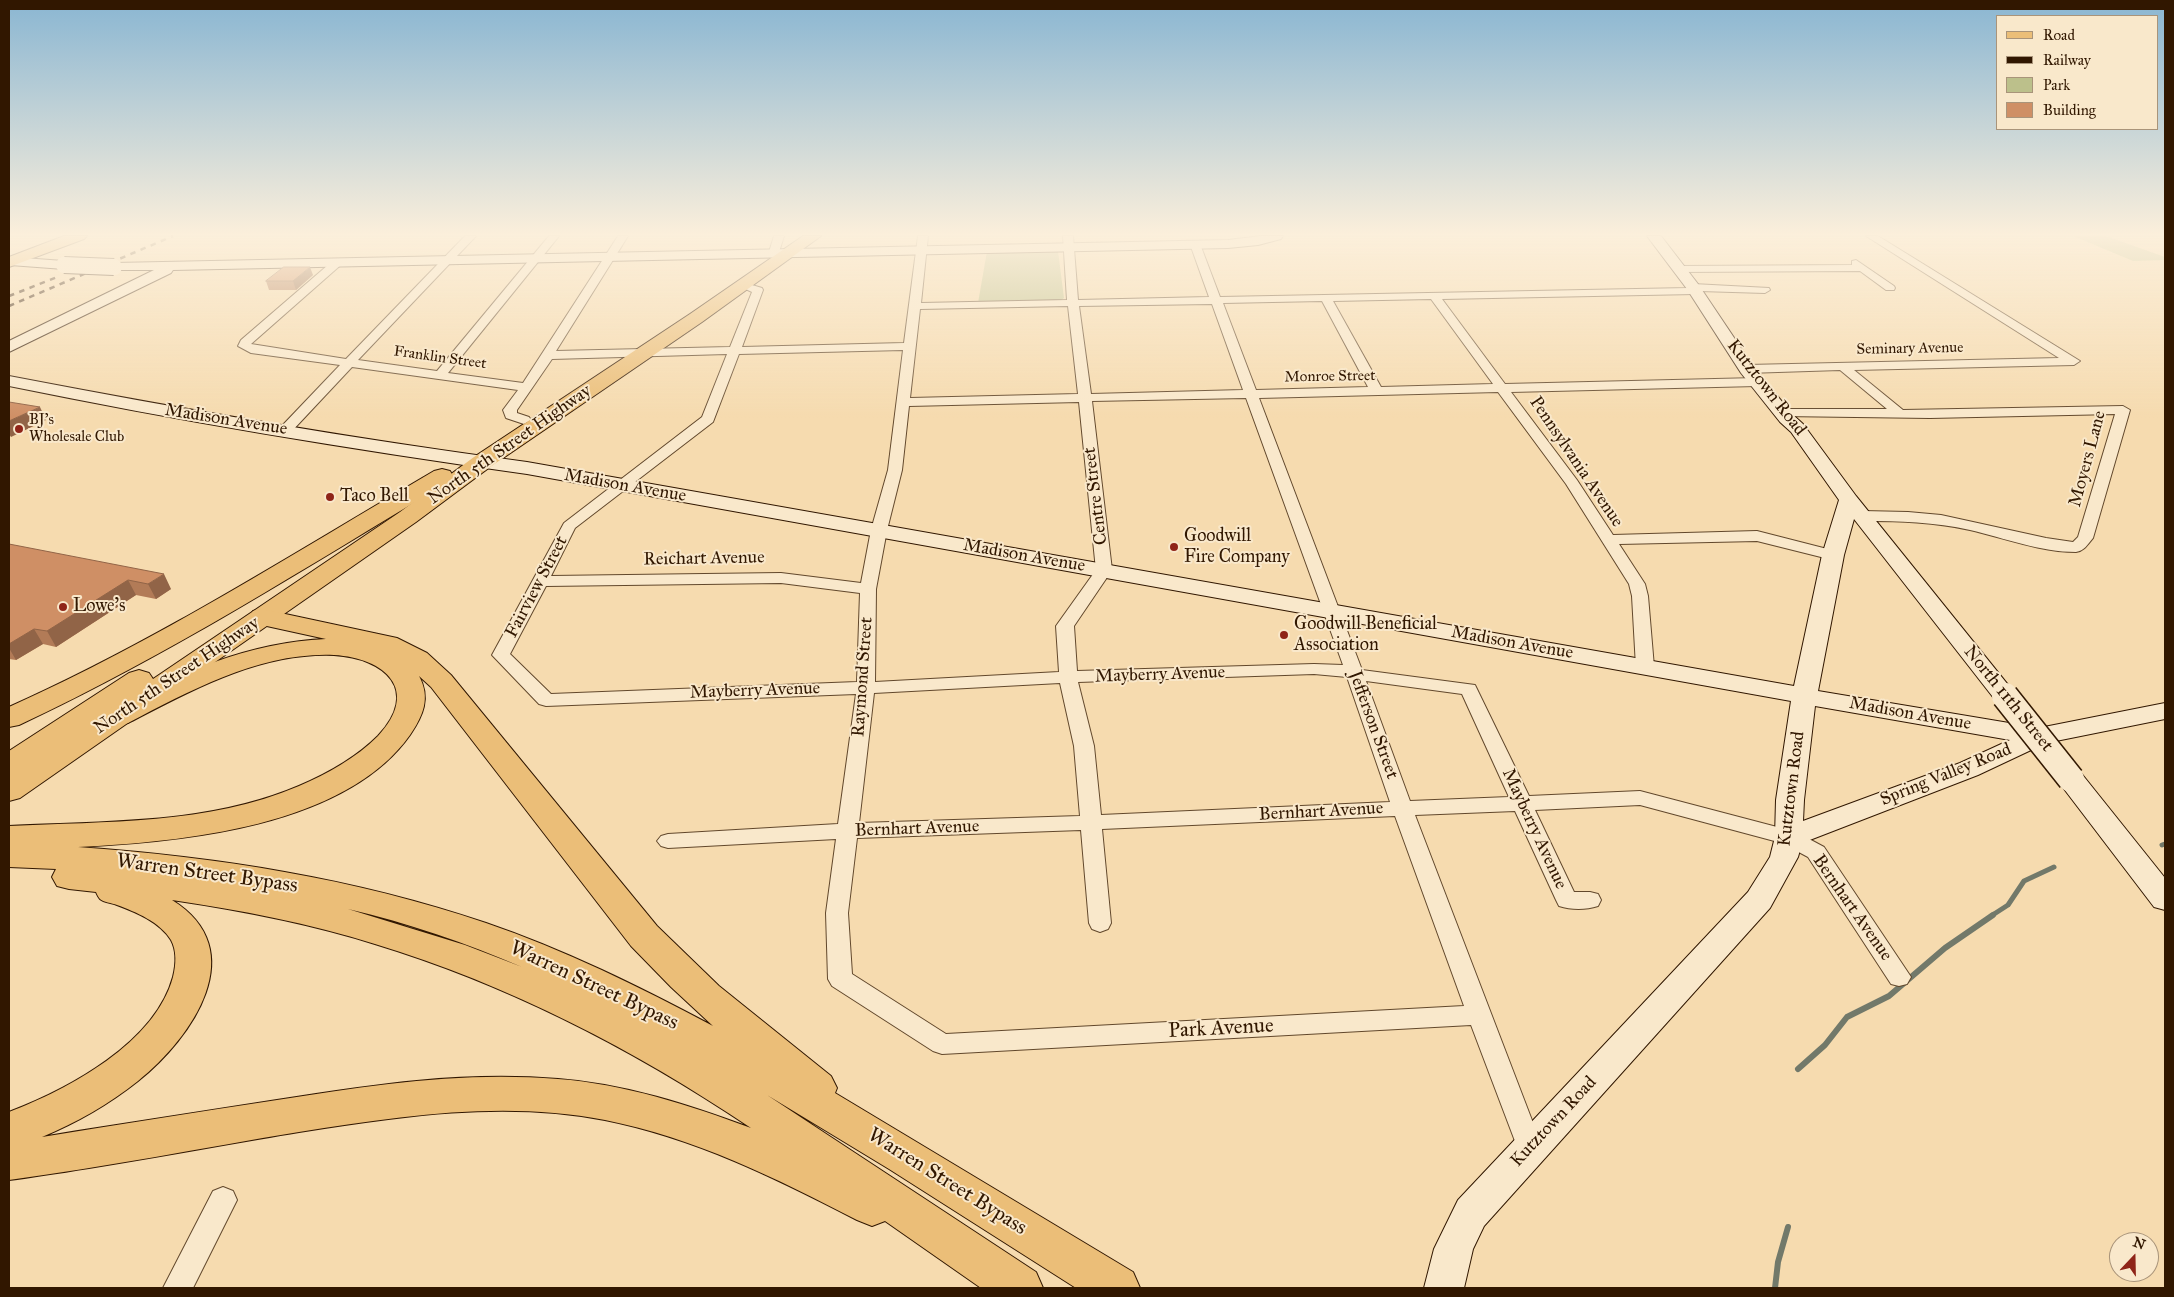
<!DOCTYPE html>
<html>
<head>
<meta charset="utf-8">
<style>
	body { margin:0 }
	#map { position:relative; width:2174px; height:1297px; overflow:hidden; background:#f6dbaf; font-family:"IM FELL Great Primer",serif }
	canvas { display:block }
	.frame { position:absolute; inset:0; border:10px solid #311700; pointer-events:none }
	.legend { position:absolute; left:1996px; top:15px; width:162px; height:115px; box-sizing:border-box; background:#f9e8cb; border:1px solid #a9947a; margin:0; padding:6px 9px; list-style:none; font-size:15px; color:#311700 }
	.legend li { display:flex; align-items:center; gap:10px; height:25px }
	.legend b { width:25px; border:1px solid #a9947a }
	.north { position:absolute; left:2109px; top:1232px; width:50px; height:50px; box-sizing:border-box; background:#f9e8cb; border:1px solid #a9947a; border-radius:50%; rotate:21deg; font-size:14px; font-weight:700; line-height:20px; text-align:center; color:#311700 }
	.north::after { content:''; display:block; margin:auto; width:18px; height:22px; background:#8f2418; clip-path:polygon(50% 0,100% 100%,50% 72%,0 100%) }
</style>
</head>
<body>
<div id="map">
<canvas width="2174" height="1297"></canvas>
<div class="frame"></div>
<ul class="legend">
<li><b style="height:6px;background:#ebbe78"></b>Road</li>
<li><b style="height:6px;background:#311700"></b>Railway</li>
<li><b style="height:14px;background:#bcc08b"></b>Park</li>
<li><b style="height:14px;background:#cf8f65"></b>Building</li>
</ul>
<div class="north">N</div>
</div>
<script>
const g = document.querySelector('canvas').getContext('2d');
g.lineJoin = 'round';
function fill(path, color) {
  g.fillStyle = color;
  g.fill(path, 'evenodd');
}
function trace(path, color, width, dash) {
  g.strokeStyle = color;
  g.lineWidth = width;
  g.lineCap = dash ? 'butt' : 'round';
  g.setLineDash(dash || []);
  g.stroke(path);
}
function write(font, color, halo, rows, align = 'center') {
  g.font = font + ' "IM FELL Great Primer",serif';
  g.lineWidth = 4;
  g.setLineDash([]);
  g.textBaseline = 'middle';
  g.strokeStyle = halo;
  g.fillStyle = color;
  for (const [text, x, y, turn = 0] of rows) {
    g.save();
    g.translate(x, y);
    g.rotate((+turn || 0) * Math.PI / 180);
    g.textAlign = isNaN(turn) ? turn : align;
    if (halo) g.strokeText(text, 0, 0);
    g.fillText(text, 0, 0);
    g.restore();
  }
}
fill(new Path2D(`
	M2073 236H2106L2165 257V260L2133 261Z
	M987 251H1058L1064 298 1060 301 978 303Z`), '#bcc08b');
trace(new Path2D(`
	M2162 845 2165 844
	M1991 916 2008 905 2024 881 2054 867`), '#72796a', 5);
trace(new Path2D(`
	M1798 1069 1825 1045 1847 1017 1889 996 1945 948 1993 915
	M1775 1288 1778 1262 1788 1227`), '#72796a', 6);
const street = new Path2D(`
	M465 236H476L358 360 437 371 549 236H559L448 373 523 383 618 236H628L556 351 730 347 752 292 737 285 738 283 742 282 762 288 763 290 742 347 904 343 918 236H928L921 303 1067 300 1063 236H1073L1078 300 1209 297 1190 244 1195 241 1200 244 1220 297 1688 288 1689 285 1693 284 1769 288 1770 290 1765 293 1700 291 1695 294 1442 299 1505 384 1757 378 1763 382 1757 386 1511 392 1577 480 1613 535 1757 531 1839 552 1841 555 1839 558 1833 560 1757 541 1619 544 1645 584 1648 596 1654 667 1651 671 1645 672 1639 671 1636 667 1632 596 1629 584 1566 484 1498 392 1259 398 1362 670 1475 685 1529 796 1640 791 1796 832 1824 847 1911 977 1907 984 1899 986 1891 984 1808 857 1782 843 1640 805 1535 810 1574 892H1590L1598 894 1601 900 1598 906C1586 910 1571 910 1559 906L1556 900 1515 811 1415 815 1543 1149 1539 1157 1530 1161 1521 1157 1471 1025 942 1054 933 1051 832 986 828 979 826 913 836 839 668 848 661 846 657 841 661 836 668 834 838 824 856 694 546 706 539 704 492 655 564 523 702 417 727 354 552 359 517 410V413L529 417 531 420 524 424 506 418 503 410 518 390 352 367 291 432H281L279 429 340 365 251 353 238 346 241 340 335 259H343V263L251 344 346 359ZM1431 299 1493 384 1381 387 1333 301ZM1322 301 1368 387 1256 390 1223 303ZM1212 304 1243 390 1091 394 1079 306ZM1068 306 1078 394 910 398 920 309ZM903 350 888 470 871 530 861 583 781 573 551 576 575 528 713 422 739 354ZM1246 398 1343 665 1314 664 1077 671 1074 626 1112 570 1092 401ZM1079 402 1096 570 1056 626 1059 672 875 682 876 589 887 530 902 470 909 406ZM781 583 860 593 857 682 551 694 510 654 546 586ZM1314 674 1347 677 1390 802 1101 815 1094 746 1078 682ZM1366 681 1462 694 1509 797 1410 801ZM1060 683 1074 746 1080 816 859 823 874 693ZM1395 816 1464 1006 946 1034 852 974 848 913 857 838 1081 830 1089 923 1092 929 1100 932 1108 929 1111 923 1102 829Z
	M774 236H784L779 252 774 255 769 252Z
	M1866 236H1878L2080 361 2074 365 1854 370 1903 410 2123 406 2130 410 2093 538C2088 544 2084 551 2076 552 2041 552 2004 538 1970 530 1935 522 1899 521 1863 521L1858 519 1855 516 1858 513 1863 511 1908 512 1941 515 2046 538 2073 542 2078 537 2115 414 1930 418 1781 416 1774 412 1776 409H1887L1840 370 1747 373 1741 369 1747 365 2059 358Z
	M1856 260 1894 286 1895 288 1894 290H1886L1860 271 1679 272 1674 269 1679 266 1852 265V261Z
	M223 1187 233 1191 237 1200 193 1288H163L213 1191Z`);
const secondary = new Path2D(`
	M1261 236H1283L1281 239 1258 245 1228 248 173 270 171 273 9 352V341L154 270H109L107 267 114 263 1228 240Z
	M1647 236H1661L1698 284 1753 366 1792 414 1803 424 1856 496 2017 696 2014 701 2005 704 1996 701 1854 519 1844 555 1818 691 2039 728 2165 703V719L2046 743 1978 775 1802 843 1798 857 1770 908 1484 1226 1473 1249 1464 1288H1424L1434 1249 1458 1200 1748 892 1770 857 1775 837 1776 800 1791 701 527 474C354 450 180 421 9 386V376C181 409 354 439 527 462L1794 686 1822 555 1839 500 1791 432 1780 422 1741 373 1687 289ZM1815 706 2010 740 1960 763 1803 821 1804 800Z
	M9 257 64 261 71 265 64 269 10 265Z
	M2071 770 2081 773 2165 878V910L2154 907 2061 785 2057 779 2061 773Z`);
const primary = new Path2D(`
	M64 236H87L84 239 9 267V257Z
	M803 236H821L702 322 490 467 416 522 20 798 9 801V751L129 673 139 670 149 673 153 679 400 512 474 457 690 314Z`);
const highway = new Path2D(`
	M442 469 450 471 453 476 450 481C308 566 169 655 19 725L9 727V707C157 641 294 553 434 471Z
	M262 609 397 638 427 653 451 675 657 926 719 986 831 1076 837 1088 835 1093 1133 1272 1140 1288H1076L889 1169 767 1095 1036 1272 1043 1288H981L885 1221 872 1226 857 1220C776 1178 695 1138 605 1120 504 1100 399 1116 299 1132 202 1148 106 1167 9 1180V1112C69 1089 155 1043 173 977 176 965 177 951 171 940 160 922 136 912 117 905 112 903 103 902 100 899 98 897 97 894 96 892L69 889 57 886 52 877 56 869 9 867V826C106 821 208 825 299 786 327 774 356 758 378 736 421 690 385 658 334 655 260 652 192 690 128 723L118 725 108 723 103 716 108 709C177 675 247 642 326 639L253 623 249 617 253 611ZM419 676 431 687 631 946 671 987 713 1026C640 987 565 950 486 923 354 878 217 857 78 847 181 842 345 827 410 735 423 716 431 698 419 676ZM172 900C240 910 309 923 375 944 510 985 635 1050 751 1128 689 1105 625 1084 558 1079 463 1071 370 1085 277 1100 198 1112 120 1124 42 1137 76 1123 109 1104 138 1081 192 1038 253 950 172 900ZM348 909C408 923 466 943 522 967L465 945Z`);
trace(street, '#62482c', 2);
trace(secondary, '#311700', 2);
trace(primary, '#311700', 2);
trace(highway, '#311700', 2);
fill(street, '#f9e8cb');
fill(secondary, '#f9e8cb');
fill(primary, '#ebbe78');
fill(highway, '#ebbe78');
trace(new Path2D(`
	M9 296 60 276
	M9 306 173 236`), '#311700', 2.5, [5.5, 5.5]);
const secondaryBridgeFar1 = new Path2D(`
	M64 265 114 267`);
const secondaryBridge = new Path2D(`
	M2005 696 2071 779`);
trace(secondaryBridgeFar1, '#311700', 18, []);
trace(secondaryBridge, '#311700', 29, []);
trace(secondaryBridgeFar1, '#f9e8cb', 16);
trace(secondaryBridge, '#f9e8cb', 26);
fill(new Path2D(`
	M313 275 296 290H269L266 281Z
	M9 544 171 589 156 599 136 595 56 647 43 644 16 660 9 659Z`), '#b27b57');
fill(new Path2D(`
	M310 267 313 275 296 290 293 281Z
	M40 407 46 420 11 437 9 434V421Z
	M164 574 171 589 156 599 148 584Z
	M128 580 136 595 56 647 47 631Z
	M34 629 43 644 16 660 9 648V644Z`), '#916447');
const building = new Path2D(`
	M284 267H310L293 281H266Z
	M9 402 40 407 9 421Z
	M9 544 164 574 148 584 128 580 47 631 34 629 9 644Z`);
fill(building, '#cf8f65');
trace(building, '#916447', 1);
const sky = g.createLinearGradient(0, 0, 0, 418);
sky.addColorStop(0, '#8ab6d2');
sky.addColorStop(0.56, '#fbefdb');
sky.addColorStop(1, '#fbefdb00');
g.fillStyle = sky;
g.fillRect(0, 0, 2174, 418);
for (const [x, y, r, color] of [
	[19,429,5,"#8f2418"],
	[330,497,5,"#8f2418"],
	[1174,547,5,"#8f2418"],
	[63,607,5,"#8f2418"],
	[1284,635,5,"#8f2418"]
]) {
  const dot = new Path2D();
  dot.arc(x, y, r, 0, 2 * Math.PI);
  g.fillStyle = color;
  g.fill(dot);
  trace(dot, '#f9e8cb', 2);
}
write('15px', '#311700', '#f9e8cb', [
	["Seminary Avenue",1910,349,-1],
	["Franklin Street",440,358,8],
	["Monroe Street",1330,377,-1]
]);
write('15px', '#311700', '#f9e8cb', [
	["BJ's",29,420],
	["Wholesale Club",29,437]
], 'left');
write('18px', '#311700', '#f9e8cb', [
	["Kutztown Road",1766,388,52],
	["Madison Avenue",226,420,9],
	["North 5th Street Highway",510,445,-35],
	["Moyers Lane",2088,459,-75],
	["Pennsylvania Avenue",1576,462,56],
	["Madison Avenue",625,486,10],
	["Centre Street",1096,496,-97],
	["Madison Avenue",1024,556,10],
	["Reichart Avenue",704,559,-1],
	["Fairview Street",537,587,-62],
	["Madison Avenue",1512,643,10],
	["Mayberry Avenue",1160,675,-2],
	["North 5th Street Highway",177,676,-34],
	["Raymond Street",863,677,-86],
	["Mayberry Avenue",755,691,-2],
	["North 11th Street",2008,699,51],
	["Madison Avenue",1910,714,10],
	["Jefferson Street",1373,725,70],
	["Spring Valley Road",1946,775,-22],
	["Kutztown Road",1792,789,-83],
	["Bernhart Avenue",1321,812,-3],
	["Bernhart Avenue",917,829,-2],
	["Mayberry Avenue",1534,829,65],
	["Bernhart Avenue",1852,908,55],
	["Kutztown Road",1554,1122,-47]
]);
write('18px', '#311700', '#f9e8cb', [
	["Taco Bell",340,497],
	["Goodwill",1184,537],
	["Fire Company",1184,558],
	["Lowe's",73,607],
	["Goodwill Beneficial",1294,625],
	["Association",1294,646]
], 'left');
write('21px', '#311700', '#f9e8cb', [
	["Warren Street Bypass",207,874,8],
	["Warren Street Bypass",594,986,25],
	["Park Avenue",1221,1029,-3],
	["Warren Street Bypass",947,1182,32]
]);
</script>
</body>
</html>
